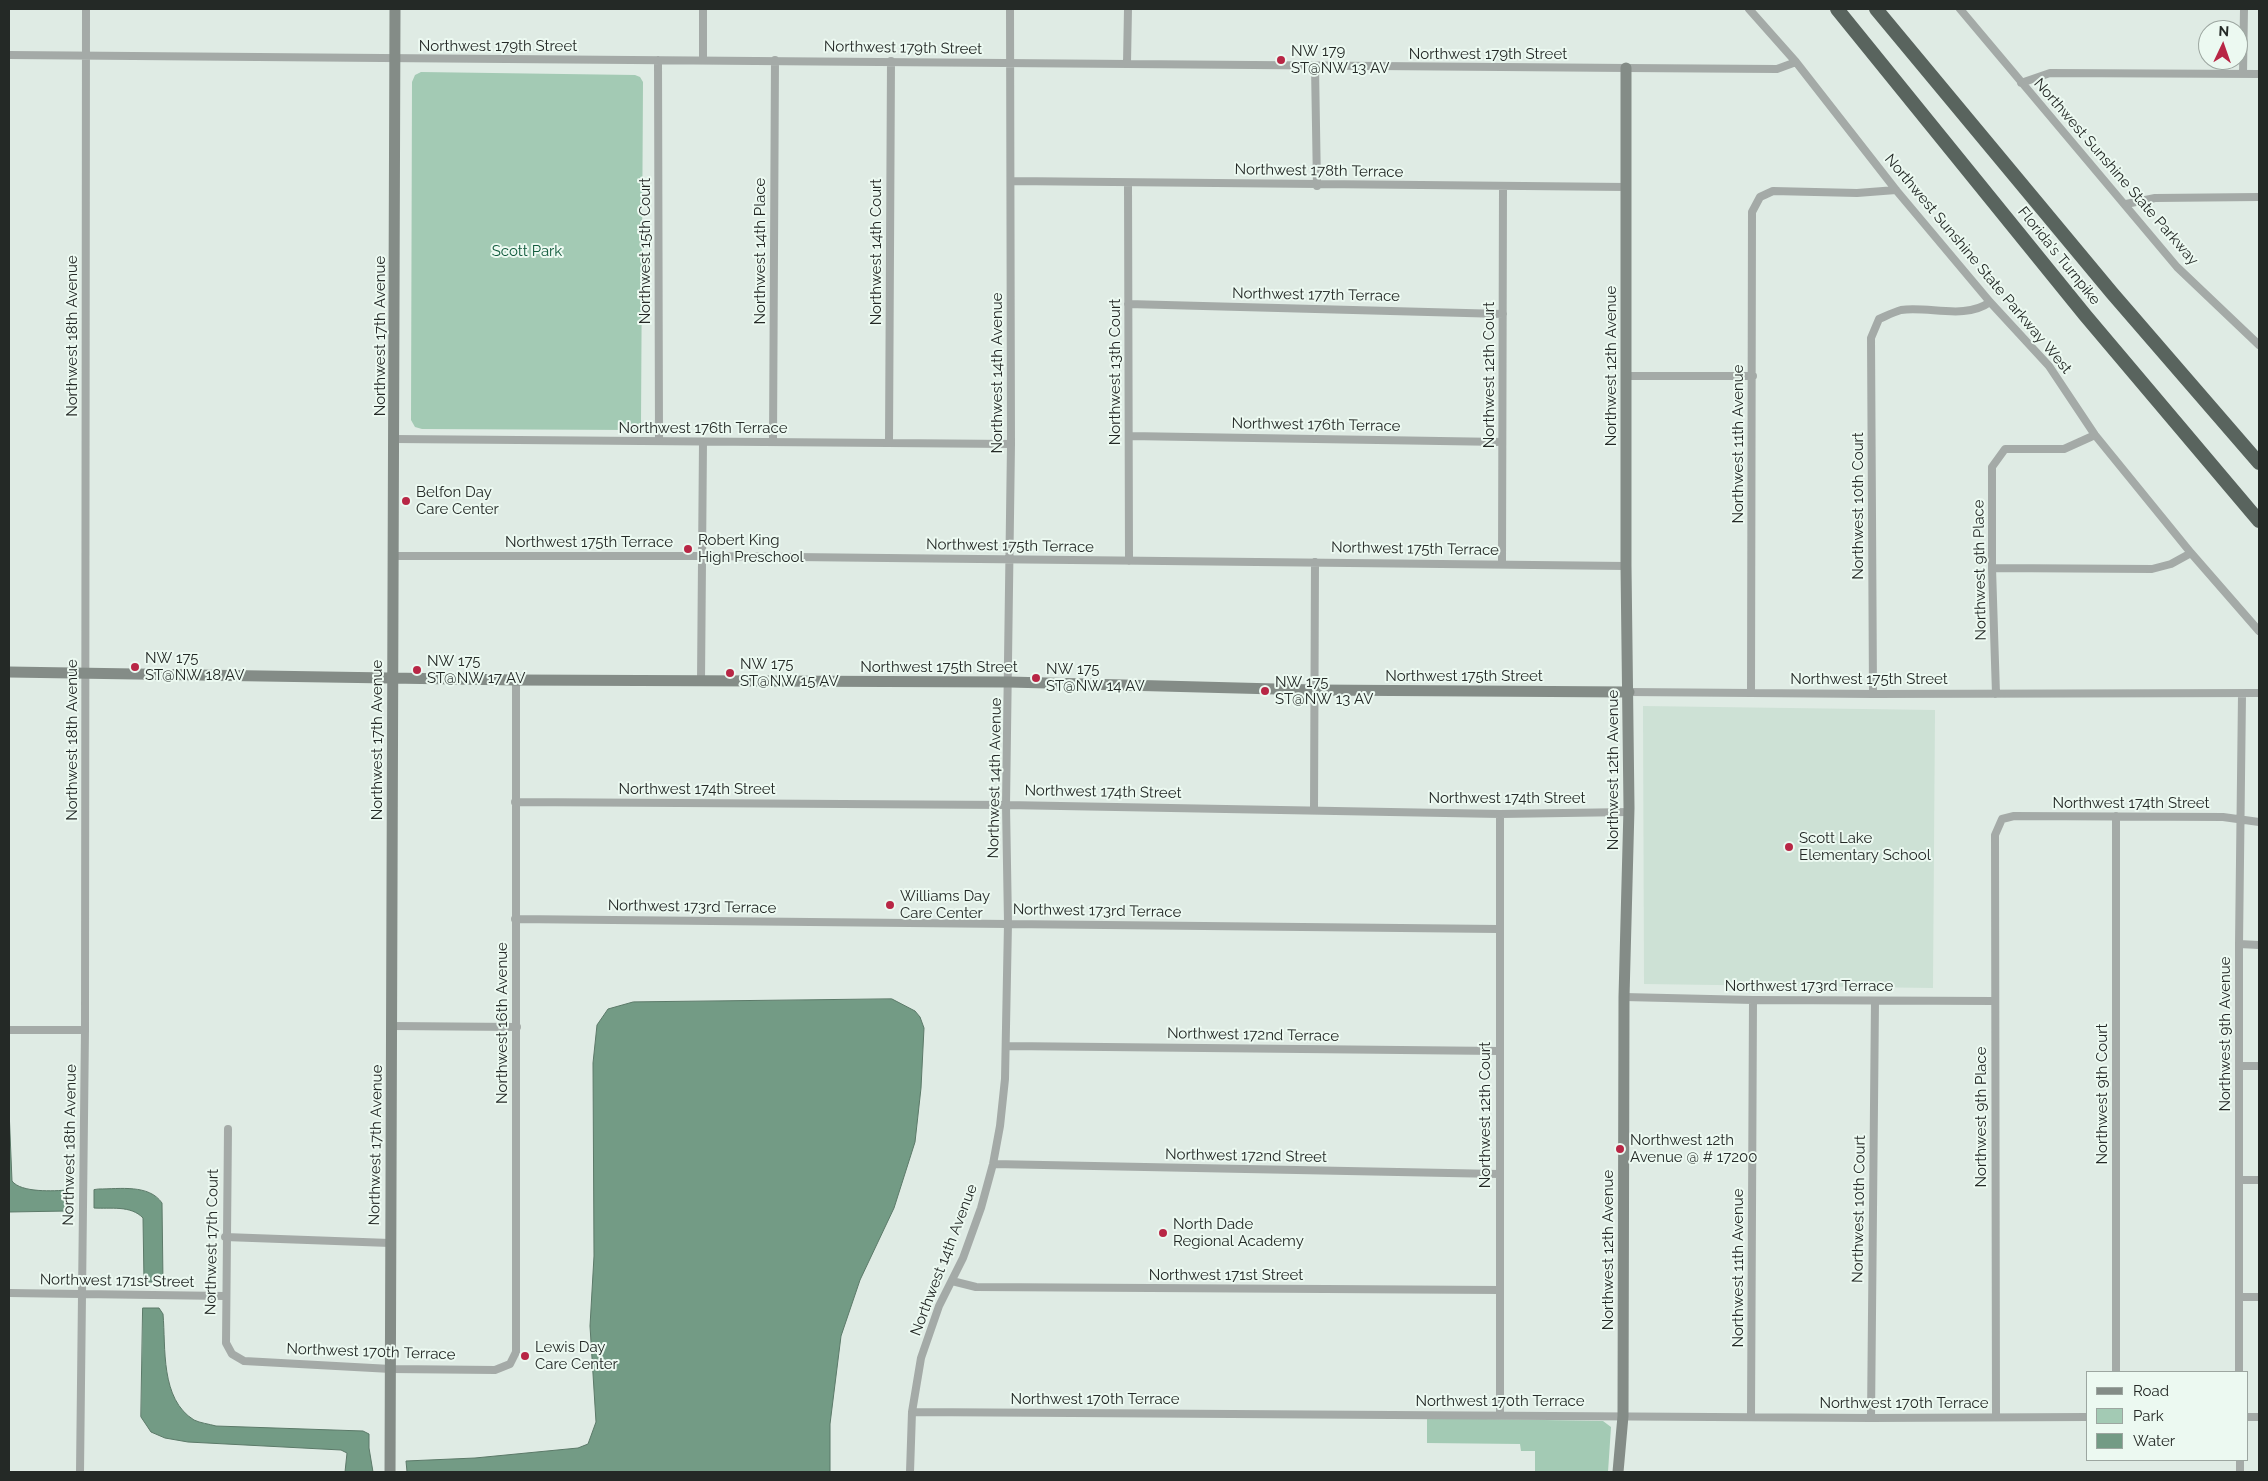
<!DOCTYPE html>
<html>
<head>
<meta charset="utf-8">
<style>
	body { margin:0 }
	#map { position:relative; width:2268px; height:1481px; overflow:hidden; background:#dfebe4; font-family:Raleway,sans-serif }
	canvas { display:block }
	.frame { position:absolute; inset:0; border:10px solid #242926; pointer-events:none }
	.legend { position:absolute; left:2086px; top:1371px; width:162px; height:90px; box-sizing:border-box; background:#ecf9f1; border:1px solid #9ca6a0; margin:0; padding:6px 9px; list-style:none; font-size:15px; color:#242926 }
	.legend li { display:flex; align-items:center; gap:10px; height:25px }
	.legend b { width:25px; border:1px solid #9ca6a0 }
	.north { position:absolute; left:2198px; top:20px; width:50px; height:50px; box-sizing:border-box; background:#ecf9f1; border:1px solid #9ca6a0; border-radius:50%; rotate:3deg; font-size:14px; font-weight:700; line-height:20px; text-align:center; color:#242926 }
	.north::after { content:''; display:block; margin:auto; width:18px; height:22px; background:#b82645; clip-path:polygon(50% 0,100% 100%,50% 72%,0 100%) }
</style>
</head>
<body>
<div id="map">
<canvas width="2268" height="1481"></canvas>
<div class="frame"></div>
<ul class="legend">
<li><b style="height:6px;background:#848c87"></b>Road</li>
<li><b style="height:14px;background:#a3cab4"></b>Park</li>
<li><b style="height:14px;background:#739b85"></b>Water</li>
</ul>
<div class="north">N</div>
</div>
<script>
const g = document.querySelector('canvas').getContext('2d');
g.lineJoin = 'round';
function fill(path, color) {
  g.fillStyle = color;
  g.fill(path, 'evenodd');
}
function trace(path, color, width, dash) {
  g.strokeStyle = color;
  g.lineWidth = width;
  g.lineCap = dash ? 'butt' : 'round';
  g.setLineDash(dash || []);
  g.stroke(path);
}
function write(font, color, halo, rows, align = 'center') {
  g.font = font + ' Raleway,sans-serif';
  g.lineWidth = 4;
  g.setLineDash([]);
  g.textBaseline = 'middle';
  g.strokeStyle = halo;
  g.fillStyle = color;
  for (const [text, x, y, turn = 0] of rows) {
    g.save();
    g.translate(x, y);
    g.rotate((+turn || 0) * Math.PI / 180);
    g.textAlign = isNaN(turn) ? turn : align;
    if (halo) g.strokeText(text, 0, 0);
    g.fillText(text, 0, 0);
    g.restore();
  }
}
fill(new Path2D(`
	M1643 706 1935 710 1933 988 1644 984Z`), '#cde1d5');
fill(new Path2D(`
	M421 72 635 75 640 77 643 82 641 423 639 428 633 430 422 429 415 427 411 420 412 82 415 75Z
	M1427 1418 1603 1421 1611 1427 1608 1472H1535V1451H1521L1520 1444 1427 1443Z`), '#a3cab4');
const water = new Path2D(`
	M892 999 915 1011 920 1017 924 1028 921 1088 915 1142 894 1208 860 1280 841 1336 830 1424V1472H407L406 1461 475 1458 578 1448 588 1444 596 1422 590 1326 594 1256 593 1063 597 1025 608 1009 633 1002Z
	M9 1109 12 1181C21 1193 54 1191 68 1190V1211L9 1212Z
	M99 1189C120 1189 149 1184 162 1203L163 1282H144L143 1218C131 1205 110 1209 94 1208V1190Z
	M143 1308H159L163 1314C166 1348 160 1399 194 1420 200 1423 209 1424 216 1426L363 1431 369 1434V1448L373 1472H345L347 1453 341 1450 188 1442 165 1438 151 1432 141 1417Z`);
fill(water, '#739b85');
trace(water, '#5b7968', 1);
trace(new Path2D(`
	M1749 9 1796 62 1896 190 1990 302 2049 366 2095 435 2191 553 2259 631
	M1960 9 2177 267 2259 345
	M9 55 1626 68 1777 69 1796 62
	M658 60 659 441
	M703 60V9
	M1127 63 1128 9
	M1315 66 1317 186
	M2243 74 2244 9
	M2021 83 2050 73 2259 74
	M1011 181 1626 187
	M1128 183 1129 561
	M2126 204 2155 198 2259 197
	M1128 304 1503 314
	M1626 376H1753
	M1129 436 1502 442
	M395 439 1011 444
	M773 442 775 60
	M889 443 891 61
	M393 556H702L1626 566
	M1502 564 1503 186
	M1992 568 2152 569 2171 564 2191 553
	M701 681 703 442
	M1629 692 1873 694 2259 693
	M1751 693 1752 212 1760 197 1773 191 1857 193 1896 190
	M1873 694 1871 338 1879 319C1886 316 1894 312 1901 310 1930 306 1965 320 1990 302
	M1996 694 1992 568V467L2005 449H2064L2095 435
	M515 802 1006 805 1500 814 1629 812
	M1314 809 1315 562
	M1500 814V1415
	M515 919 1499 929
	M2239 944 2259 945
	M1624 997 1753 1000 1994 1001
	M392 1026 517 1027
	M9 1030H85
	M1007 1046 1499 1051
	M2239 1066H2259
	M228 1129 226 1343 232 1354 244 1361 391 1369 495 1370 510 1364 516 1352V680
	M993 1164 1499 1174
	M2239 1180H2259
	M225 1237 390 1243
	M952 1281 976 1287 1500 1290
	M9 1293 225 1296
	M2239 1297H2259
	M2116 1372V816
	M2239 1372V944L2242 695
	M912 1412 1871 1418 2087 1417
	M1996 1416 1995 835 2002 819 2014 816 2223 817 2259 822
	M1751 1417 1753 1000
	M2247 1417H2259
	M1871 1418 1875 1001
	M2240 1460V1472
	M80 1472 85 1030 86 9
	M910 1472 912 1412 921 1358 939 1306 963 1258 981 1208 993 1164 1000 1126 1005 1079 1008 923 1006 805 1011 444 1010 9`), '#a4aaa7', 8);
trace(new Path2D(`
	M9 672 516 680 1009 682 1314 690 1629 692
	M390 1472 395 9
	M1618 1472 1623 1416 1624 997 1629 808 1626 566V68`), '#848c87', 11);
trace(new Path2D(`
	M1837 9 2085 315 2259 521
	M1876 9 2112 293 2259 463`), '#59645e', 14);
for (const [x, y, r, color] of [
	[1281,60,5,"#b82645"],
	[406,501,5,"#b82645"],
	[688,549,5,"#b82645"],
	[135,667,5,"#b82645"],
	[417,670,5,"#b82645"],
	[730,673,5,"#b82645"],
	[1036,678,5,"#b82645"],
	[1265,691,5,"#b82645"],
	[1789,847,5,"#b82645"],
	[890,905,5,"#b82645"],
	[1620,1149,5,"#b82645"],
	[1163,1233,5,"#b82645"],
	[525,1356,5,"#b82645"]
]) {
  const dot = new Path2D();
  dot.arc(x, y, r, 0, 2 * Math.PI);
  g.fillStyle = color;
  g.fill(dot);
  trace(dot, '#ecf9f1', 2);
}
write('15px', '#242926', '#ecf9f1', [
	["Northwest 179th Street",498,46],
	["Northwest 179th Street",903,48,1],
	["Northwest 179th Street",1488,54],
	["Northwest 178th Terrace",1319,171,1],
	["Northwest Sunshine State Parkway",2116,172,49],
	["Northwest 15th Court",645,251,-90],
	["Northwest 14th Place",760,251,-90],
	["Northwest 14th Court",876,252,-90],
	["Florida's Turnpike",2059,256,51],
	["Northwest Sunshine State Parkway West",1978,264,50],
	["Northwest 177th Terrace",1316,295,1],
	["Northwest 18th Avenue",72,336,-90],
	["Northwest 17th Avenue",380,336,-90],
	["Northwest 12th Avenue",1611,366,-90],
	["Northwest 13th Court",1115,372,-90],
	["Northwest 14th Avenue",997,373,-90],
	["Northwest 12th Court",1489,375,-90],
	["Northwest 176th Terrace",1316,425,1],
	["Northwest 176th Terrace",703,428],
	["Northwest 11th Avenue",1738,444,-90],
	["Northwest 10th Court",1858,506,-90],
	["Northwest 175th Terrace",589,542],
	["Northwest 175th Terrace",1010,546,1],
	["Northwest 175th Terrace",1415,549,1],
	["Northwest 9th Place",1980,570,-91],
	["Northwest 175th Street",939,667],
	["Northwest 175th Street",1464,676],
	["Northwest 175th Street",1869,679],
	["Northwest 18th Avenue",72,740,-90],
	["Northwest 17th Avenue",377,740,-90],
	["Northwest 12th Avenue",1613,770,-90],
	["Northwest 14th Avenue",995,778,-89],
	["Northwest 174th Street",697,789],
	["Northwest 174th Street",1103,792,1],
	["Northwest 174th Street",1507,798],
	["Northwest 174th Street",2131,803],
	["Northwest 173rd Terrace",692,907,1],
	["Northwest 173rd Terrace",1097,911,1],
	["Northwest 173rd Terrace",1809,986],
	["Northwest 16th Avenue",502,1023,-90],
	["Northwest 9th Avenue",2225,1034,-90],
	["Northwest 172nd Terrace",1253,1035,1],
	["Northwest 9th Court",2102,1094,-90],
	["Northwest 12th Court",1485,1115,-90],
	["Northwest 9th Place",1981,1117,-90],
	["Northwest 18th Avenue",70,1145,-89],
	["Northwest 17th Avenue",376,1145,-89],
	["Northwest 172nd Street",1246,1156,1],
	["Northwest 10th Court",1859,1209,-89],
	["Northwest 17th Court",212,1242,-89],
	["Northwest 12th Avenue",1608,1250,-90],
	["Northwest 14th Avenue",944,1260,-69],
	["Northwest 11th Avenue",1738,1268,-90],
	["Northwest 171st Street",1226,1275],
	["Northwest 171st Street",117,1281,1],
	["Northwest 170th Terrace",371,1352,2],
	["Northwest 170th Terrace",1095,1399],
	["Northwest 170th Terrace",1500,1401],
	["Northwest 170th Terrace",1904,1403]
]);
write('15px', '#242926', '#ecf9f1', [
	["NW 179",1291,51],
	["ST@NW 13 AV",1291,68],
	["Belfon Day",416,492],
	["Care Center",416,509],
	["Robert King",698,540],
	["High Preschool",698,557],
	["NW 175",145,658],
	["ST@NW 18 AV",145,675],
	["NW 175",427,661],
	["ST@NW 17 AV",427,678],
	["NW 175",740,664],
	["ST@NW 15 AV",740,681],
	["NW 175",1046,669],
	["ST@NW 14 AV",1046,686],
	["NW 175",1275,682],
	["ST@NW 13 AV",1275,699],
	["Scott Lake",1799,838],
	["Elementary School",1799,855],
	["Williams Day",900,896],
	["Care Center",900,913],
	["Northwest 12th",1630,1140],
	["Avenue @ # 17200",1630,1157],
	["North Dade",1173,1224],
	["Regional Academy",1173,1241],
	["Lewis Day",535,1347],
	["Care Center",535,1364]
], 'left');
write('15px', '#115a3c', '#ecf9f1', [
	["Scott Park",527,251]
]);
</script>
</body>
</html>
